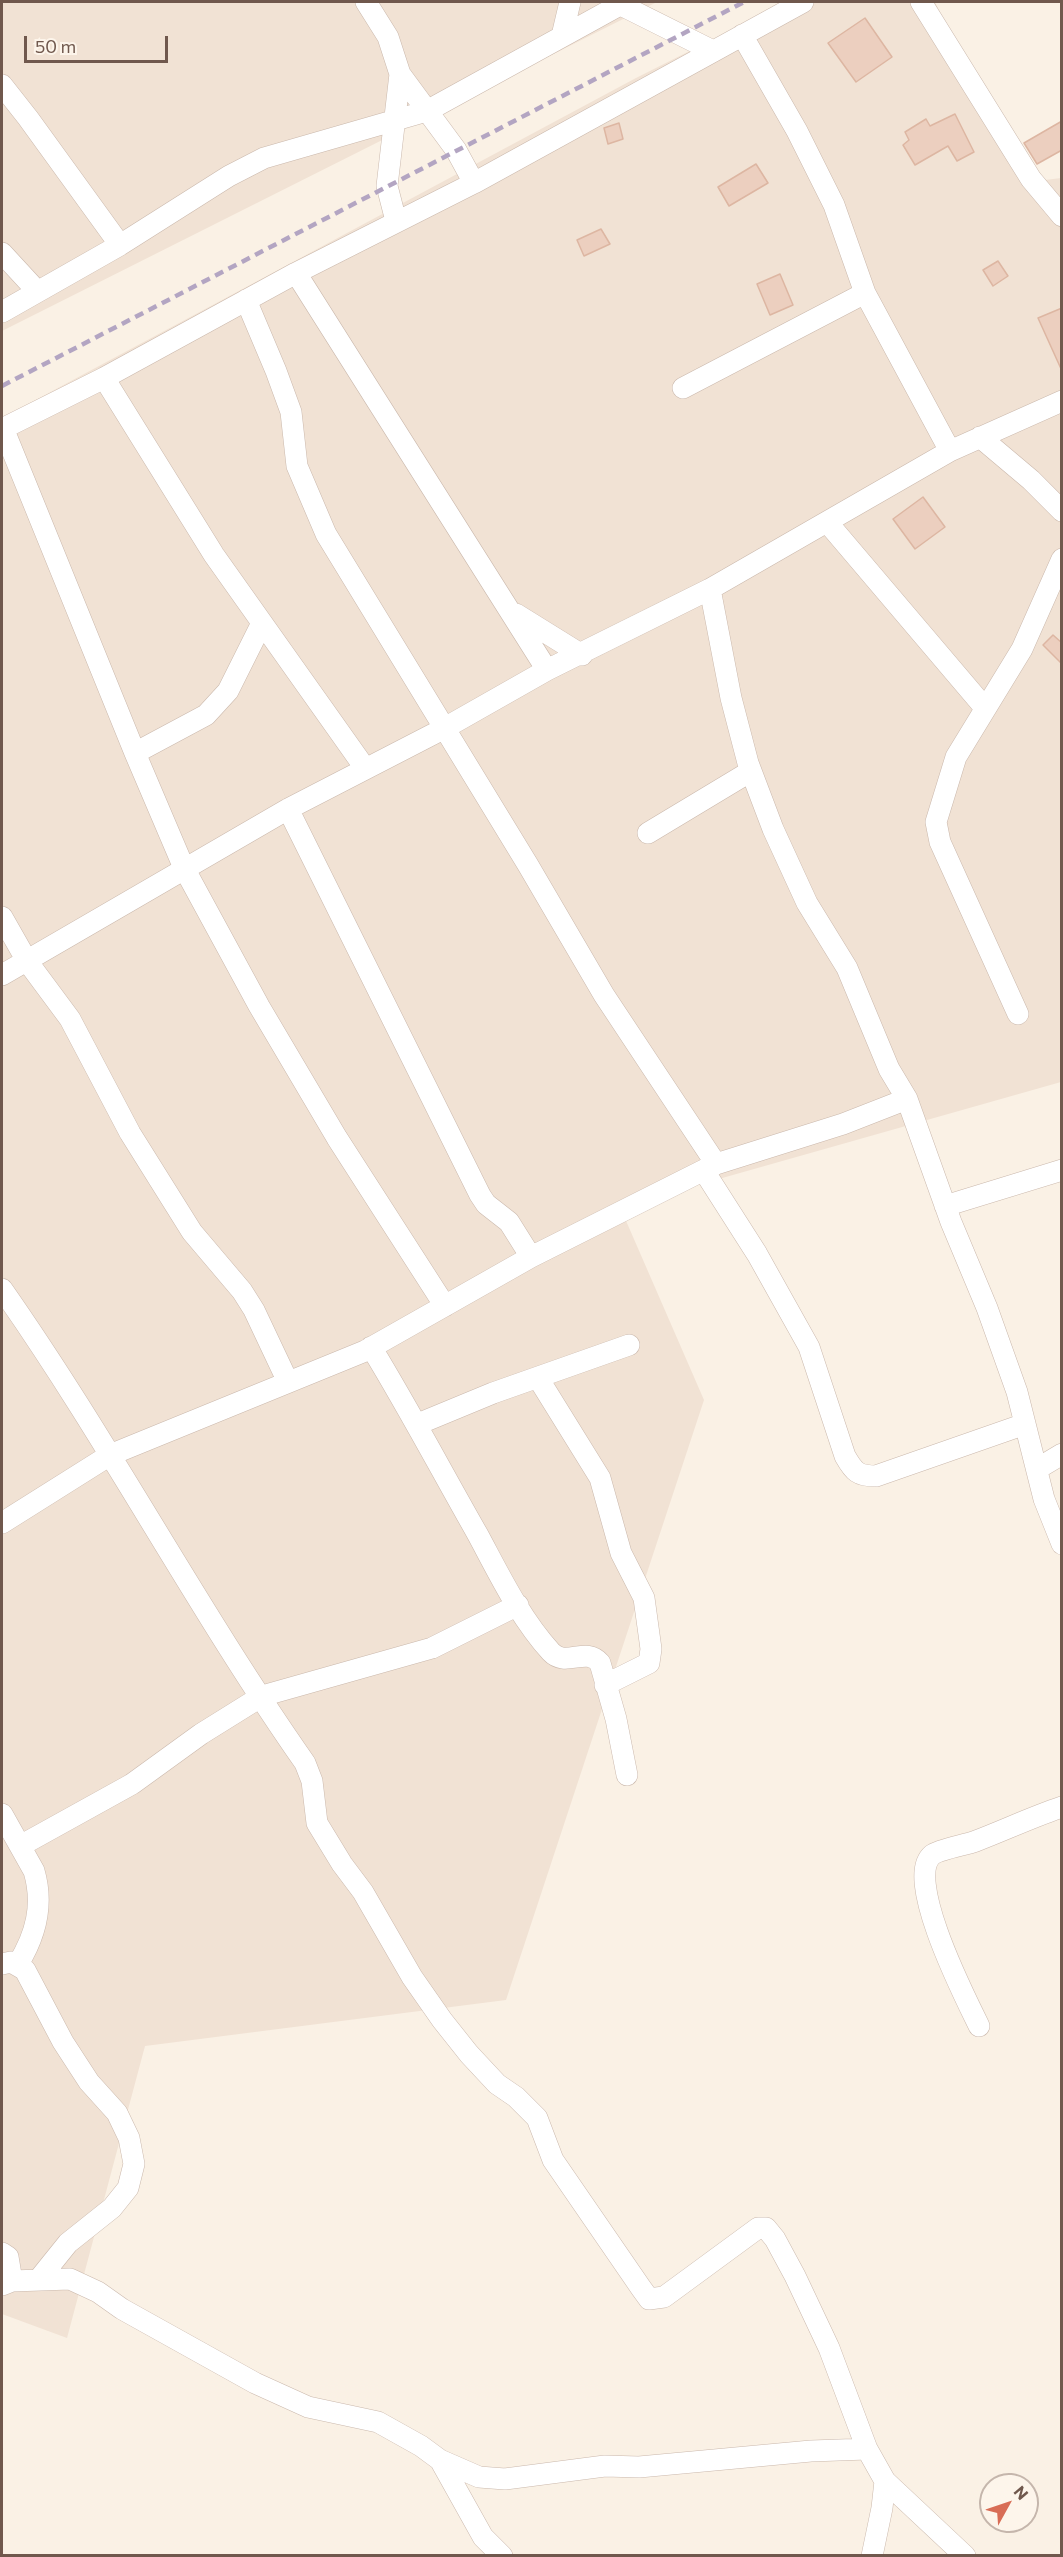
<!DOCTYPE html>
<html>
<head>
<meta charset="utf-8">
<style>
	body { margin:0 }
	#map { position:relative; width:1063px; height:2557px; overflow:hidden; background:#faf1e5; font-family:Commissioner,sans-serif }
	canvas { display:block }
	.frame { position:absolute; inset:0; border:3px solid #70584d; pointer-events:none }
	.north { position:absolute; left:979px; top:2473px; width:60px; height:60px; box-sizing:border-box; background:#fdf5eb; border:2px solid #c5b6ac; border-radius:50%; rotate:50deg; font-size:16px; font-weight:700; line-height:24px; text-align:center; color:#70584d }
	.north::after { content:''; display:block; margin:auto; width:21px; height:27px; background:#d86d56; clip-path:polygon(50% 0,100% 100%,50% 72%,0 100%) }
	.scale { position:absolute; left:24px; top:36px; width:144px; height:27px; box-sizing:border-box; border:3px solid #70584d; border-top:0; padding-left:8px; font-size:18px; line-height:21px; white-space:nowrap; color:#70584d; -webkit-text-stroke:4px #fdf5eb; paint-order:stroke }
</style>
</head>
<body>
<div id="map">
<canvas width="1063" height="2557"></canvas>
<div class="frame"></div>
<div class="north">N</div>
<div class="scale">50 m</div>
</div>
<script>
const g = document.querySelector('canvas').getContext('2d');
g.lineJoin = 'round';
function fill(path, color) {
  g.fillStyle = color;
  g.fill(path, 'evenodd');
}
function trace(path, color, width, dash) {
  g.strokeStyle = color;
  g.lineWidth = width;
  g.lineCap = dash ? 'butt' : 'round';
  g.setLineDash(dash || []);
  g.stroke(path);
}
fill(new Path2D(`
	M2 2H657L2 331Z
	M787 2H935L967 70 1037 181 1061 178V1082L620 1207 704 1400 506 2000 145 2046 67 2338 2 2314V418L636 78Z`), '#f1e2d4');
const building = new Path2D(`
	M865 18 892 57 856 82 828 43Z
	M955 114 974 152 957 161 948 146 915 165 903 145 909 140 905 132 926 119 930 126Z
	M1062 121V150L1037 164 1024 143Z
	M619 123 623 139 608 144 604 128Z
	M756 164 768 183 729 206 718 187Z
	M601 229 610 244 584 256 577 240Z
	M998 261 1008 276 993 286 983 270Z
	M780 274 793 305 770 315 757 284Z
	M1062 308V371L1038 318Z
	M923 497 945 527 915 549 893 519Z
	M1053 635 1062 643V664L1043 645Z`);
fill(building, '#eccfbf');
trace(building, '#ddb6a2', 1.5);
const minor = new Path2D(`
	M366 2 388 37 400 74 387 186 396 221
	M615 2 713 51
	M921 2 1031 179 1062 216
	M742 35 797 131 834 205 865 293 950 451
	M562 36 570 2
	M400 74 456 150 474 183
	M2 85 28 118 120 245
	M2 253 37 291
	M296 273 547 670
	M246 300 276 371 291 412 297 466 326 534 528 865 604 995 716 1164
	M2 312 120 245 229 176 264 158 427 111 625 2
	M104 378 214 555 365 768
	M683 388 865 293
	M3 428 135 753 184 868 259 1006 337 1138 445 1306
	M2 429 104 378 296 273 474 183 803 2
	M980 437 1031 480 1062 511
	M827 522 985 708
	M710 589 731 698 748 763 773 829 807 903 847 968 889 1069 907 1099 951 1222 987 1308 1017 1392 1044 1499 1062 1544
	M516 614 582 655
	M135 753 206 715 228 691 262 623
	M288 809 480 1195 486 1204 509 1222 531 1257
	M648 833 751 771
	M2 917 27 961 70 1019 130 1133 192 1232 242 1291 254 1310 288 1382
	M2 975 288 809 443 729 547 670 710 589 950 451 1062 401
	M1018 1014 940 842 936 822 956 757 1022 649 1062 559
	M704 1171 757 1254 809 1347 845 1456C854 1472 858 1476 876 1476L1025 1424
	M945 1206 1062 1170
	M2 1289C110 1443 197 1609 305 1763L312 1781 317 1823 342 1864 363 1892 412 1977 442 2020 469 2054 497 2084 516 2097 537 2118 553 2160 641 2288 649 2299 664 2297 758 2228H766L775 2239 795 2276 829 2348 867 2449 885 2481 965 2556
	M371 1347C409 1409 442 1472 478 1535 499 1574 520 1618 551 1652 566 1668 586 1646 600 1663L616 1719 627 1775
	M538 1378 600 1478 621 1553 644 1598 651 1649 649 1663 605 1685
	M418 1424 493 1393 629 1345
	M1037 1469 1062 1454
	M2 1523 110 1455 365 1351 531 1257 716 1164 843 1124 907 1099
	M2 1814 34 1871C44 1905 36 1935 18 1964
	M20 1846 132 1784 201 1734 262 1696 432 1648 518 1605
	M2 1964 11 1962 25 1970 63 2042 89 2082 117 2113 129 2138 134 2164 128 2188 112 2208 68 2243 39 2279
	M979 2026C966 1999 904 1879 932 1855 940 1849 966 1845 976 1841 1005 1830 1032 1817 1062 1807
	M2 2253 8 2257 12 2281
	M2 2285 12 2281 70 2279 98 2292 122 2309 255 2383 308 2407 378 2422 421 2446 440 2460 479 2477 505 2479 605 2466 639 2467 811 2451 867 2449
	M440 2460 483 2537 502 2556
	M872 2556 882 2508 885 2481`);
trace(minor, '#cab8ac', 22);
trace(minor, '#fff', 21);
trace(new Path2D(`
	M2 386 744 2`), '#b3a5c2', 4.5, [9, 6]);
</script>
</body>
</html>
